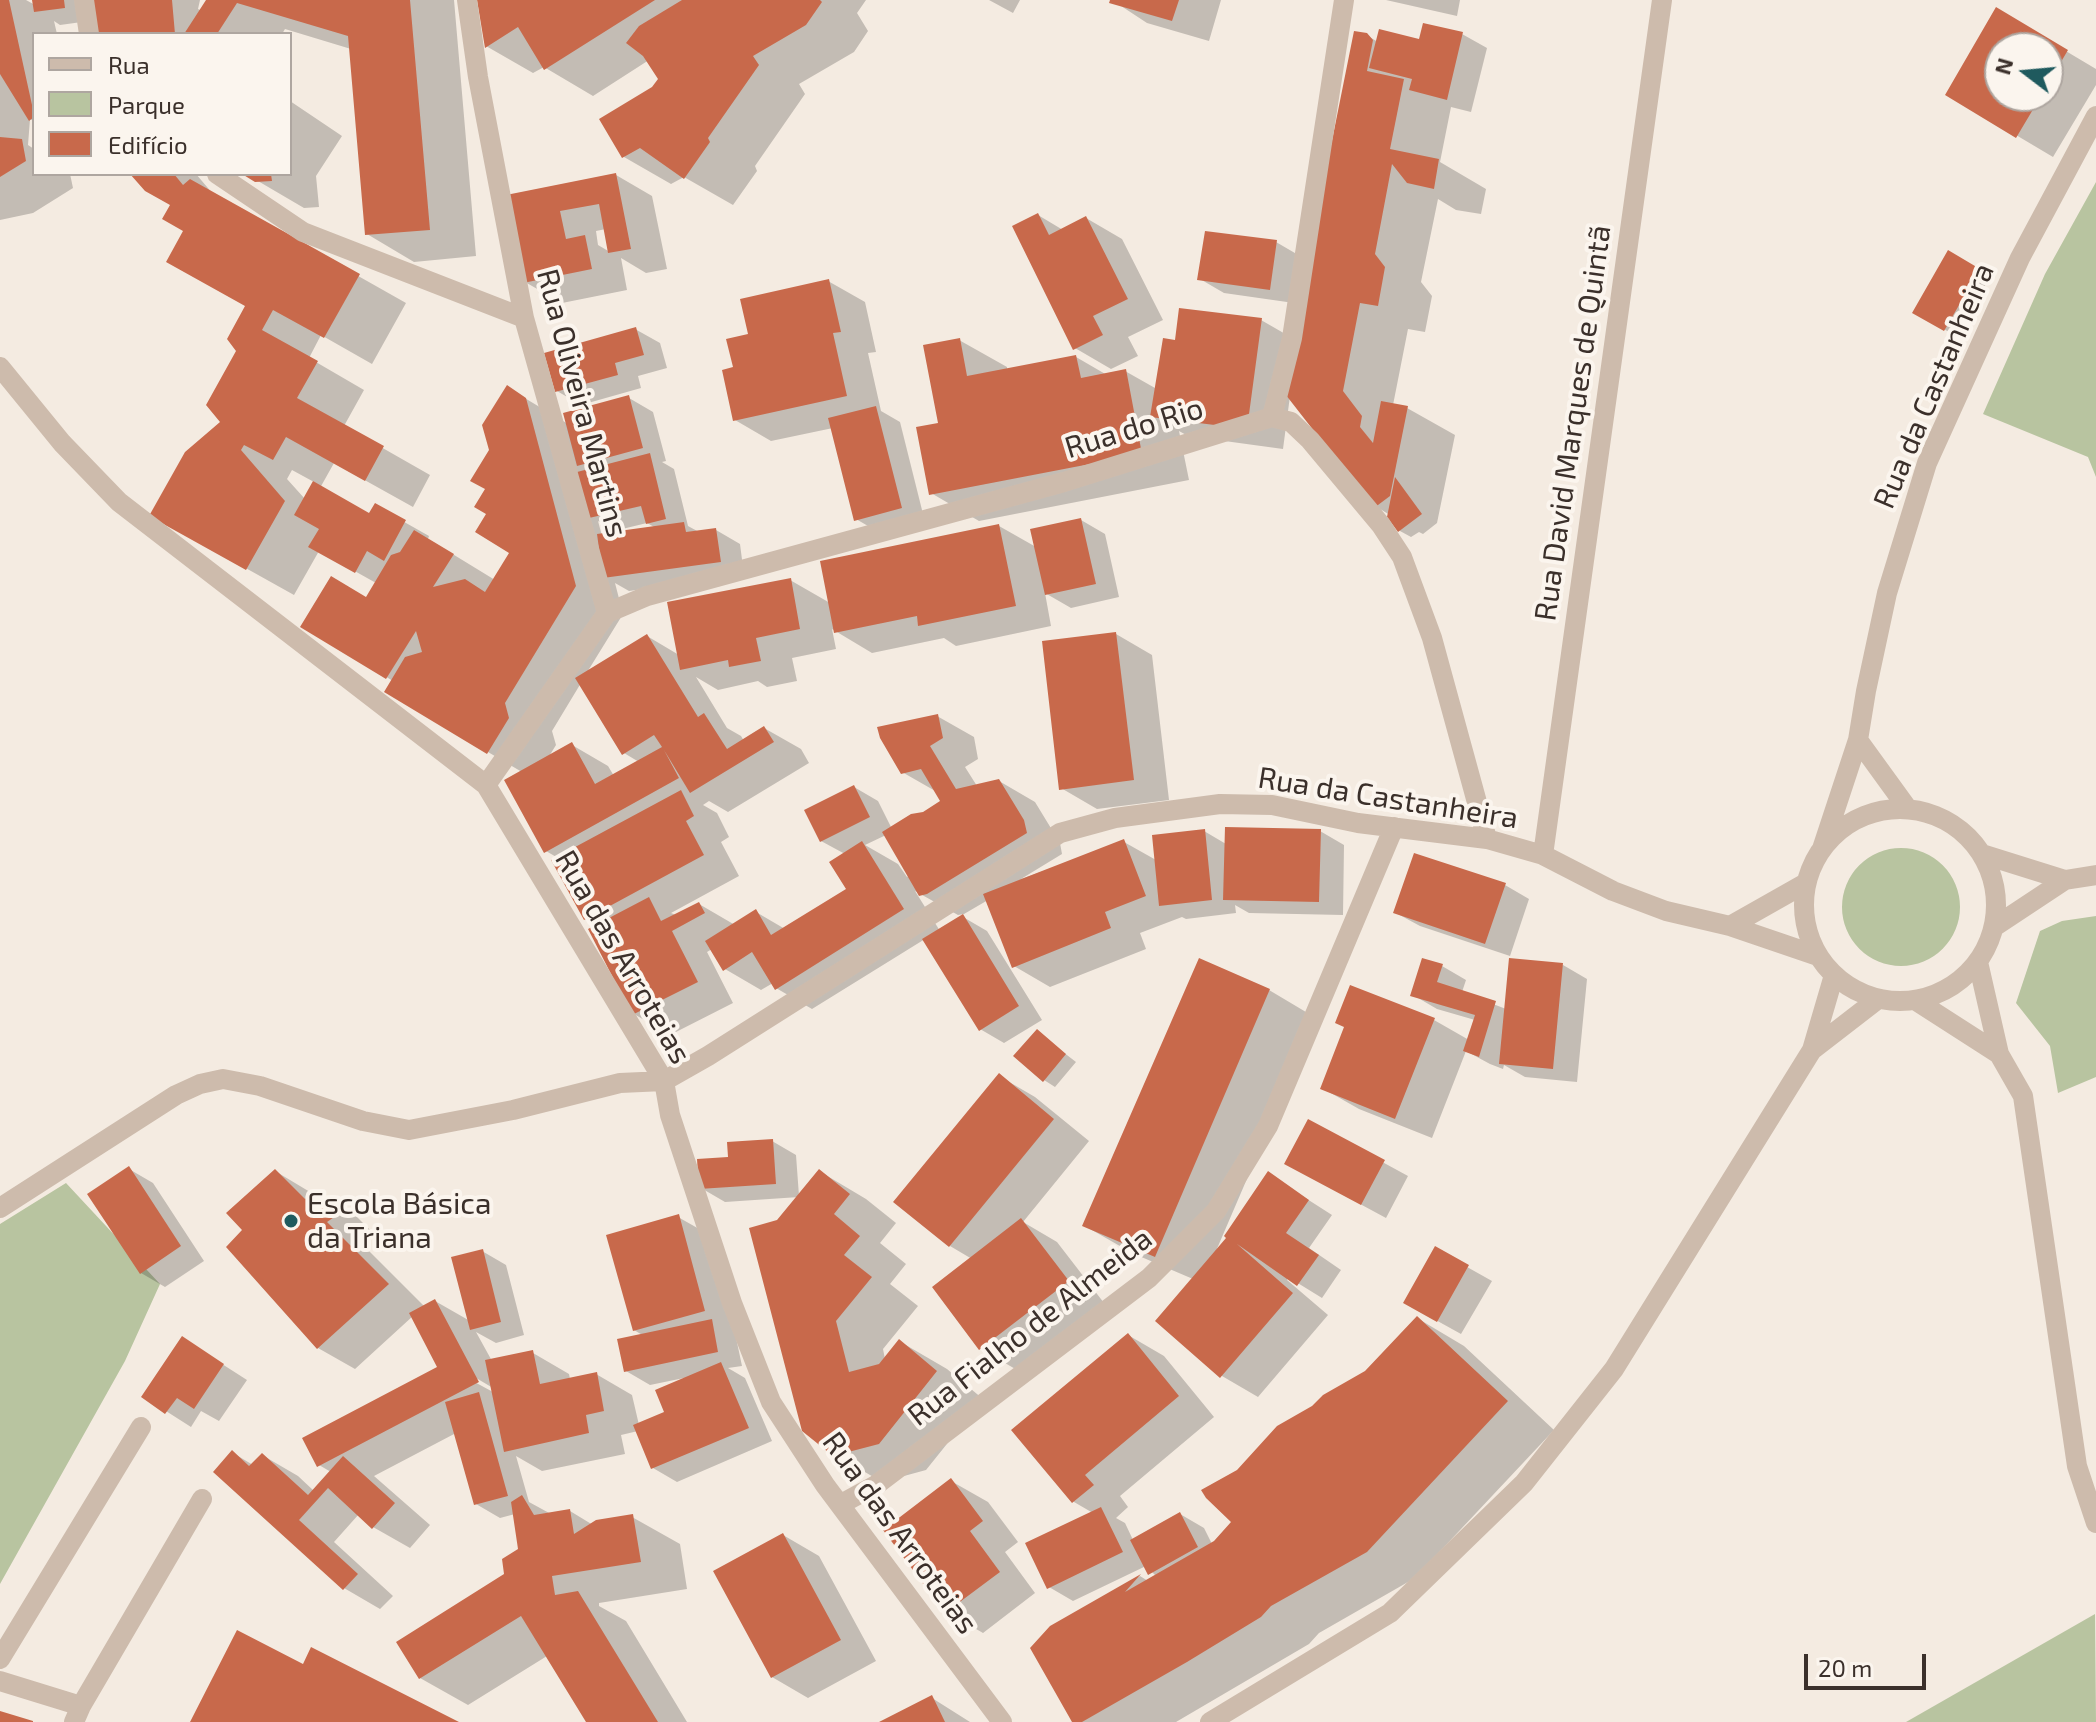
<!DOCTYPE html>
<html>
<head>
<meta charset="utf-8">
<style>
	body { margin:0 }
	#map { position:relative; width:2096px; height:1722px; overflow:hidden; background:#f4ebe1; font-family:"Exo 2",sans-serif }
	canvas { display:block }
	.legend { position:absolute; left:32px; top:32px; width:260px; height:144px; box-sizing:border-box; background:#fbf5ee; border:2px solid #aea6a0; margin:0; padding:10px 14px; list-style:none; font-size:24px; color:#3b302b }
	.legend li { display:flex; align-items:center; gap:16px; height:40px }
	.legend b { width:40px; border:2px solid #aea6a0 }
	.north { position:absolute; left:1984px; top:32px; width:80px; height:80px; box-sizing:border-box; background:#fbf5ee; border:2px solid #aea6a0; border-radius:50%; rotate:286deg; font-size:22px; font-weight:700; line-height:32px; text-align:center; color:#3b302b }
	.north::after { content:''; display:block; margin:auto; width:28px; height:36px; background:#1f5a5e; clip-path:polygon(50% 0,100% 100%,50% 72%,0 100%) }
	.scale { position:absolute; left:1804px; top:1654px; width:122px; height:36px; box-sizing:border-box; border:4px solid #3b302b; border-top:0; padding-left:10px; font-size:24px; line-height:28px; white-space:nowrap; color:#3b302b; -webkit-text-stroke:6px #fbf5ee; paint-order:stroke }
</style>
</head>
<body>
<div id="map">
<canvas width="2096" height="1722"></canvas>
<ul class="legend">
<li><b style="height:10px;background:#cdbbac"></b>Rua</li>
<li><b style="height:22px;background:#b8c4a0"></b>Parque</li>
<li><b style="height:22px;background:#c8694b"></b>Edifício</li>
</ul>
<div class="north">N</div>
<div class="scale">20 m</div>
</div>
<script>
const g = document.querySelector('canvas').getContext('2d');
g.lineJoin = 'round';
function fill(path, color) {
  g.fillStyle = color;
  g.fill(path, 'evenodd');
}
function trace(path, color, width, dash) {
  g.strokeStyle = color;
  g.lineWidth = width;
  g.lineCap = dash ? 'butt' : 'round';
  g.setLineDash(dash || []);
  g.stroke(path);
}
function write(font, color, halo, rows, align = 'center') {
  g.font = font + ' "Exo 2",sans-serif';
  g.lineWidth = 8;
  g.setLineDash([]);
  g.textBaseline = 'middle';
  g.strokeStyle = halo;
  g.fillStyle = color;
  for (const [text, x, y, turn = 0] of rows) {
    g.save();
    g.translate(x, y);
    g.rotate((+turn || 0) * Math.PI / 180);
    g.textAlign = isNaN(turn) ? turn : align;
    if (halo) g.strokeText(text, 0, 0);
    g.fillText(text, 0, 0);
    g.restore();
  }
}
fill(new Path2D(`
	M2096 182V477L2088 457 1983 414 2045 274Z
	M1842 907a59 59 0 1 1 118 0a59 59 0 1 1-118 0Z
	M2096 916V1077L2058 1093 2050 1046 2016 1003 2040 931 2062 921Z
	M66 1183 160 1284 125 1361 0 1584V1224Z
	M2095 1614 2096 1722H1906Z`), '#b8c4a0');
fill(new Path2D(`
	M0 0H26L35 5 34 0H86L89 21 60 25 54 21 57 34H34V121L30 119 28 145 34 149V174H70L73 188 33 213 0 220Z
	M95 0H200L198 9 202 11 209 0H454L476 256 414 262 367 234 351 49 285 29 282 34H98Z
	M479 0H866L857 13 868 31 854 52 799 84 805 94 755 166 757 171 733 205 684 177 671 184 624 157 653 89 660 79 649 60 593 96 544 67 533 73 486 46Z
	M989 0H1020L1013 13Z
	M1112 0H1221L1209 41 1147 23Z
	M1386 0H1460L1457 16Z
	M1997 10 2096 69V85L2053 157 1947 94ZM2000 48H2048V96H2000Z
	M1462 34 1487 48 1471 112 1451 107 1440 162 1486 189 1481 214 1456 210 1438 199 1421 282 1432 296 1425 332 1408 329 1393 405 1407 408 1455 435 1437 523 1423 534 1419 532 1411 537 1400 531 1390 515 1375 506 1290 396 1283 449 1188 436 1179 431 1189 480 979 521 931 493 940 424 959 340 1007 367V370L1076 357 1107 375 1125 371 1155 388 1176 342 1261 320 1294 339 1366 35 1378 42 1421 41Z
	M290 101 342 136 316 176 319 207 304 208 246 174H290Z
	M133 174H196L213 194 406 303 372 364 321 335 309 358 364 390 344 426 430 475 413 507 334 463 320 488 370 516 376 506 429 536 428 539 495 580 512 552 489 513 487 489 491 450 508 388 568 424 629 398 653 412 666 461 662 462 674 469 688 526 699 532 716 530 740 544 744 575 629 591 615 583 623 614 586 674 647 636 679 655 790 580 830 603 999 526 1036 547 1081 520 1105 534 1119 597 1071 608 1045 593 1051 626 956 646 944 638 872 653 832 629 836 649 792 658 797 681 767 687 758 681 718 690 696 677 727 728 741 736 744 741 764 728 801 749 809 763 728 812 709 801 703 805 717 813 729 837 721 842 739 876 671 913 676 915 699 904 735 925 756 912 785 929 848 889 845 854 821 841 854 787 878 801 892 829 943 802 937 792 902 772 937 716 974 737 978 759 965 767 977 786 999 781 1035 802 1060 843 1062 854 1021 879 1124 842 1156 860 1204 831 1226 844 1320 831 1344 845 1343 915 1249 913 1235 905 1236 913 1186 919 1182 917 1140 933 1146 949 1050 987 1014 966 988 900 964 914 958 915 915 891 940 931 963 917 987 931 1042 1020 1004 1043 980 1029 925 939 812 1009 776 988 773 983 761 990 725 969 712 949 707 952 733 1003 670 1035 634 1014 598 926 585 919 558 858 546 851 522 772 488 752 393 681 303 626 367 599 376 583 319 551 294 595 199 542 247 306 186 230 172 204ZM292 470 314 482 305 499 287 479ZM598 521 619 533 602 536ZM647 523 656 528 619 533 618 530ZM581 683 624 753 639 762 614 776 608 766 572 745 548 758 556 745 552 731ZM886 835 910 875 907 877 898 864 865 845Z
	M616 175 652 196 667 269 646 273 621 258 627 290 562 303 525 282 508 197ZM606 229 610 252 598 245 596 231Z
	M1038 215 1063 230 1086 218 1122 239 1163 320 1128 337 1138 356 1111 369 1075 348Z
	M1276 242 1300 256 1294 303 1224 293 1200 279Z
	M1948 253 1990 277 1956 336 1914 312Z
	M828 281 865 302 876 352 868 353 881 411 900 422 925 522 880 533 856 519 833 428 771 441 735 420V369L750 335Z
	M635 329 660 343 667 368 638 376 641 388 581 405 557 391Z
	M1116 634 1152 655 1169 800 1097 809 1061 788Z
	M1505 885 1529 899 1510 956 1420 926 1396 913Z
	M1563 965 1587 979 1577 1082 1525 1077 1504 1065 1503 1069 1490 1064 1466 1051 1432 1138 1359 1109 1322 1088 1434 1020 1469 1040 1475 1020 1437 1009 1413 995 1442 966 1466 980 1462 992 1506 1009Z
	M1269 990 1316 1018 1216 1251 1237 1245 1268 1174 1332 1215 1309 1248 1341 1270 1322 1298 1288 1277 1287 1280 1328 1315 1258 1397 1222 1376 1193 1279 1132 1253 1085 1226Z
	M1037 1032 1076 1062 1055 1087 1044 1080Z
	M999 1076 1035 1097 1089 1141 1023 1222 1057 1242 1104 1303 1017 1370 981 1349 934 1288 972 1259 950 1246Z
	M1309 1122 1408 1176 1386 1218 1310 1177Z
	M772 1141 796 1155 799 1196 819 1171 866 1199 896 1223 880 1243 906 1264 890 1284 918 1306 883 1349 885 1359 899 1341 947 1369 983 1399 926 1470 882 1482 834 1454 779 1222 799 1197 725 1202 701 1188 730 1159Z
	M129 1169 153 1183 204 1261 165 1287 141 1273Z
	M275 1171 315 1195 318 1193 354 1214 374 1234 362 1244 425 1307 435 1301 470 1321 482 1251 506 1265 524 1335 496 1343 476 1332 492 1361 533 1353 569 1374 570 1379 596 1374 632 1395 639 1425 667 1413 684 1380V1378L650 1385 626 1371 644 1336 634 1330 678 1217 715 1238 742 1366 728 1368 745 1378 772 1441 677 1482 653 1468 638 1431 621 1435 625 1454 542 1471 516 1456 529 1502 551 1514 570 1511 593 1525 632 1517 680 1544 687 1589 599 1603V1606L626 1621 687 1722H588L547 1656 468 1705 420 1678 506 1575 520 1550 515 1514 500 1518 476 1504 456 1433 374 1476 430 1525 410 1548 373 1527 359 1514 334 1542 393 1596 380 1609 344 1588 233 1453 253 1465 262 1455 298 1476 314 1491 331 1472 319 1465 440 1368 413 1316 355 1369 318 1348 229 1247 245 1230ZM471 1375 493 1388V1392L469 1379Z
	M1435 1249 1492 1281 1461 1334 1405 1303Z
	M1417 1318 1464 1346 1554 1430 1415 1578 1319 1633 1309 1644 1176 1722H1074L1052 1627 1140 1576 1148 1581 1156 1576 1146 1566 1073 1601 1049 1587 1093 1513 1074 1502 1014 1430 1128 1335 1164 1356 1214 1417 1120 1496 1128 1507 1116 1518 1125 1523 1133 1540 1180 1514 1204 1528 1212 1544 1234 1522 1238 1471 1367 1372Z
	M183 1339 247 1380 219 1421 201 1411 191 1427 144 1397Z
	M951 1481 988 1502 1018 1542 1005 1552 1035 1593 983 1633 947 1612Z
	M783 1535 819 1556 876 1661 808 1698 772 1677Z
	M932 1698 970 1722H884Z`), '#0003');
fill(new Path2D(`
	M0 0H9L34 114V117L29 121 0 74Z
	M32 0H64L65 8 34 12Z
	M93 0H172L175 34H96Z
	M206 0H410L430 230 365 235 348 36 237 3 217 34H184Z
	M477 0H655L544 70 518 27 485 48Z
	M682 0H820L822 2 806 25 753 56 759 65 708 138 710 142 684 179 640 148 622 158 599 119 652 87 658 79 643 56 626 43 639 26Z
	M1110 0H1179L1172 21 1109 3Z
	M1996 7 2068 50 2048 84V48H2000V96H2041L2016 138 1945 95Z
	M1423 23 1463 32 1447 100 1409 90 1412 79 1369 68 1379 29 1419 39Z
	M1354 31 1367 33 1373 40 1367 71 1404 79 1390 149 1439 159 1434 189 1407 183 1392 164 1375 254 1385 267 1378 306 1360 303 1343 391 1362 416 1360 427 1373 443 1381 401 1408 406 1390 496 1374 508 1282 390Z
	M0 137 22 139 26 161 0 177Z
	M616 173 631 249 608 253 599 204 560 211 566 239 585 235 592 269 523 283 506 195Z
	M130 174H174L183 185 190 179 360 274 324 338 273 310 262 330 318 361 297 398 384 446 365 481 286 437 273 460 244 445 241 450 285 501 246 570 149 516 185 452 220 422 206 405 236 351 227 339 245 306 166 262 183 231 162 219 170 205 145 191Z
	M242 174H271L272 181 255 182Z
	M1038 213 1049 235 1086 216 1128 299 1093 316 1103 335 1073 350 1012 226Z
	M1205 231 1277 240 1270 290 1197 280Z
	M1948 250 1980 269 1944 331 1912 313Z
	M829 279 841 332 833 333 847 396 733 421 722 370 733 367 726 339 748 334 740 299Z
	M1179 308 1262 318 1247 429 1150 417 1163 338 1175 340Z
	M636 327 644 355 615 363 618 375 555 392 544 353Z
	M960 338 967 376 1076 355 1081 378 1126 369 1142 454 929 495 916 427 938 423 923 345Z
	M507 385 526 398 576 586 505 703 509 718 487 754 384 692 405 657 422 652 416 631 386 679 300 627 331 576 366 597 391 555 400 552 414 530 454 554 433 587 465 579 485 592 509 553 475 532 486 514 474 507 485 489 470 481 489 450 482 425Z
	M629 395 643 448 577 466 563 413Z
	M876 406 902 508 854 521 828 418Z
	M650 453 666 519 646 524 641 506 589 518 577 472Z
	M1395 477 1422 514 1398 532 1387 517Z
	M313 481 369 513 375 503 406 520 384 561 367 551 355 573 308 547 319 529 294 515Z
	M1081 518 1096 584 1045 595 1030 529Z
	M684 522 686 532 716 528 721 562 603 578 597 534Z
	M999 524 1016 606 918 626 917 616 834 633 820 561Z
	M791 578 800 629 756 638 761 661 729 667 728 660 680 670 667 602Z
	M1116 632 1134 780 1059 790 1042 641Z
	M647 634 698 717 704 713 727 749 764 726 774 742 690 793 664 750 679 778 544 853 504 780 572 742 595 784 662 747 654 735 622 755 575 678Z
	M938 714 943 738 930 746 956 789 999 779 1024 820 1027 833 927 894 919 896 882 832 911 814 923 812 940 801 921 769 901 774 880 738 877 727Z
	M854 785 870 817 820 842 804 810Z
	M681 790 694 816 686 821 704 855 584 920 551 860Z
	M1225 827 1321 829 1319 902 1223 900Z
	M1205 829 1212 900 1159 906 1152 835Z
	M1124 839 1146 896 1105 912 1111 928 1012 968 983 894Z
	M862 841 904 909 775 990 752 952 723 971 705 941 756 909 771 935 846 889 829 862Z
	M1414 853 1506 883 1485 944 1393 913Z
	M649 897 661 921 699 902 705 913 672 931 698 982 632 1015 588 929Z
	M963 914 1019 1006 979 1031 922 939Z
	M1199 958 1270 989 1155 1257 1082 1226Z
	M1422 958 1443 964 1437 982 1496 1001 1479 1057 1463 1051 1475 1015 1410 996Z
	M1509 958 1563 963 1553 1069 1499 1064Z
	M1350 985 1435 1018 1395 1119 1320 1089 1344 1027 1335 1023Z
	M1037 1029 1066 1054 1043 1082 1013 1056Z
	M999 1073 1054 1119 949 1247 893 1202Z
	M1308 1119 1385 1160 1361 1205 1284 1164Z
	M773 1139 776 1184 699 1189 697 1159 728 1157 727 1142Z
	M129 1166 181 1246 140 1274 87 1194Z
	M275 1169 305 1199 318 1191 340 1213 327 1222 389 1284 317 1349 226 1247 242 1230 226 1213Z
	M819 1169 850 1194 834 1214 860 1236 844 1255 872 1277 836 1321 849 1372 879 1364 899 1339 937 1371 879 1444 833 1456 802 1431 749 1228 777 1220Z
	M1268 1171 1309 1200 1286 1233 1319 1255 1297 1286 1237 1244 1293 1293 1220 1378 1155 1321 1226 1238 1224 1236Z
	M679 1214 705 1311 633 1331 606 1235Z
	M1021 1218 1069 1281 979 1350 932 1287Z
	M1435 1246 1469 1265 1437 1322 1403 1303Z
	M483 1249 501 1322 470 1330 451 1257Z
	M435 1299 479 1382 317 1467 302 1438 437 1367 409 1313Z
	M1417 1316 1508 1401 1367 1552 1271 1606 1261 1617 1187 1662 1082 1722H1072L1030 1648 1050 1626 1141 1574 1125 1592 1214 1541 1231 1522 1206 1498 1201 1490 1237 1470 1277 1426 1312 1406 1323 1395 1365 1371Z
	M712 1319 718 1352 624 1372 617 1339Z
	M1128 1333 1179 1396 1085 1475 1094 1485 1072 1503 1011 1430Z
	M182 1336 224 1364 194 1409 177 1398 165 1414 141 1397Z
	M533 1350 540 1384 597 1372 604 1411 586 1415 589 1433 504 1452 485 1360Z
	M721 1362 749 1428 651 1469 633 1425 664 1412 655 1390Z
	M479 1392 508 1496 474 1505 445 1402Z
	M232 1450 249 1466 262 1453 308 1495 343 1456 395 1503 372 1529 328 1488 299 1520 358 1574 343 1590 213 1472Z
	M951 1478 983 1521 970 1531 1000 1572 945 1613 883 1530Z
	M522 1495 534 1515 570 1509 574 1534 596 1520 633 1514 641 1562 552 1576 555 1595 578 1591 658 1722H586L521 1616 419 1679 396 1642 504 1574 502 1559 518 1549 511 1502Z
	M1101 1507 1123 1552 1047 1589 1025 1543Z
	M1180 1512 1198 1547 1148 1575 1130 1540Z
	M783 1533 841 1640 771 1678 713 1571Z
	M237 1630 303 1664 311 1647 459 1722H190Z
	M932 1695 945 1722H879Z
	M0 1711 33 1721V1722H0Z`), '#c8694b');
trace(new Path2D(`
	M84 0 89 34
	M467 0 478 77 524 318 607 613 486 785
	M217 174 303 232 524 318
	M0 367 62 443 119 502 486 785 664 1081 670 1115 732 1303 771 1402 825 1485 1002 1722
	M1272 417 1291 422 1310 440 1381 525 1402 557 1432 638 1487 839
	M1272 417 1292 338 1344 0
	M607 613 647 596 1064 482 1272 417
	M1858 740 1908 809
	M1804 905a96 96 0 1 1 192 0a96 96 0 1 1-192 0Z
	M1822 849 1858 740 1866 691 1887 593 1927 463 2020 258 2096 116
	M1982 854 2065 880
	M1543 855 1662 0
	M1730 926 1806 883
	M1994 927 2065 880 2096 875
	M1978 962 1999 1054 2023 1096 2077 1466 2096 1523
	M1915 1000 1999 1054
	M1812 1050 1878 999
	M0 1208 176 1095 200 1084 223 1079 260 1086 363 1121 409 1130 513 1110 620 1083 664 1081 708 1056 1060 833 1115 818 1220 804 1272 805 1358 823 1487 839 1543 855 1613 891 1666 911 1730 926 1818 956
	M841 1504 876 1485 1149 1278 1216 1211 1268 1126 1394 827
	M0 1659 141 1427
	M0 1681 81 1706 74 1722
	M81 1706 202 1499
	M1210 1722 1390 1613 1524 1483 1614 1369 1812 1050 1834 975`), '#cdbbac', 20);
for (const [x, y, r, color] of [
	[291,1221,8,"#1f5a5e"]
]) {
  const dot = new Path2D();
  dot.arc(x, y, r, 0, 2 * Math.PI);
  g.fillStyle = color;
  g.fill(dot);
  trace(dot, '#fbf5ee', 3);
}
write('30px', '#3b302b', '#fbf5ee', [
	["Rua da Castanheira",1934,386,-67],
	["Rua Oliveira Martins",582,403,75],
	["Rua David Marques de Quintã",1573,423,-82],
	["Rua do Rio",1134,428,-17],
	["Rua da Castanheira",1388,798,9],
	["Rua das Arroteias",623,957,60],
	["Rua Fialho de Almeida",1030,1327,-38],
	["Rua das Arroteias",900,1533,54]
]);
write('30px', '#3b302b', '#fbf5ee', [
	["Escola Básica",307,1204],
	["da Triana",307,1238]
], 'left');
</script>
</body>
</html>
